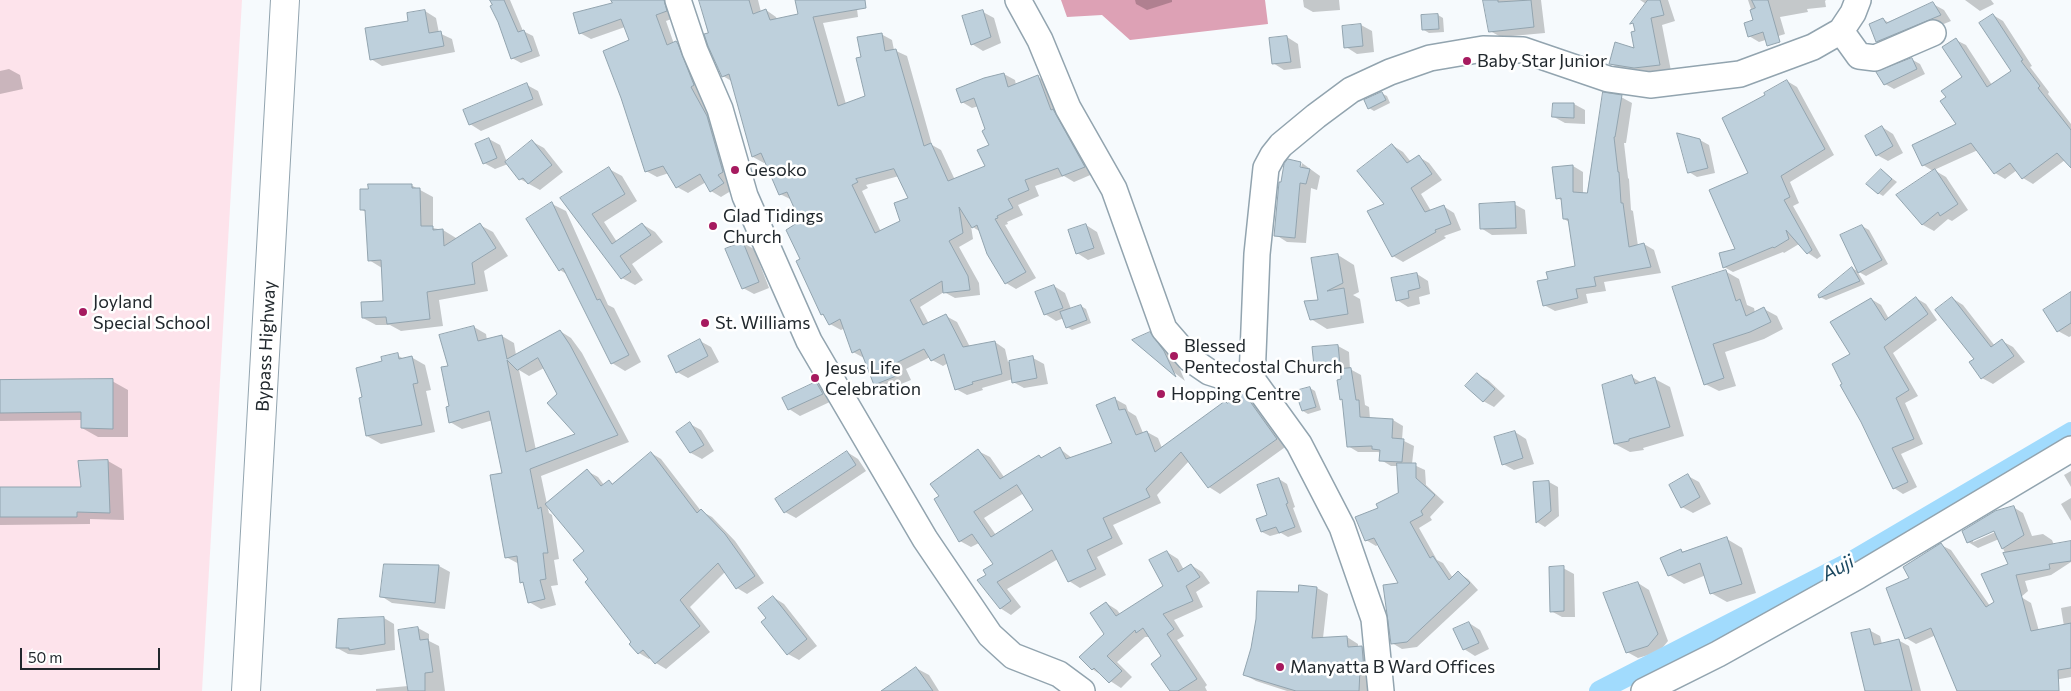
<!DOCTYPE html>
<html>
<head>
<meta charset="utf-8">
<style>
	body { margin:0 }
	#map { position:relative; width:2071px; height:691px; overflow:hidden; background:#f6fafd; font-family:Commissioner,sans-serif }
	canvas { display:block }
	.scale { position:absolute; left:20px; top:648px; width:140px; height:22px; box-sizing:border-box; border:2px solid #21282d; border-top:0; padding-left:6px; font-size:15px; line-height:18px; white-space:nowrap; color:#21282d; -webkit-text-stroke:4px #fff; paint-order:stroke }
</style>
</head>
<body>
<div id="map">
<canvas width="2071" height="691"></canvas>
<div class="scale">50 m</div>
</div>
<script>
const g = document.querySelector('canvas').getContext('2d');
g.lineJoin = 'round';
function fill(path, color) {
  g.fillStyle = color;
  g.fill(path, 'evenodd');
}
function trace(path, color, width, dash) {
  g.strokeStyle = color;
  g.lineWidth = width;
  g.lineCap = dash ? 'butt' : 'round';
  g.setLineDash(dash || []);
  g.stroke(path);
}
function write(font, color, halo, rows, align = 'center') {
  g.font = font + ' Commissioner,sans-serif';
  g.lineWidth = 5;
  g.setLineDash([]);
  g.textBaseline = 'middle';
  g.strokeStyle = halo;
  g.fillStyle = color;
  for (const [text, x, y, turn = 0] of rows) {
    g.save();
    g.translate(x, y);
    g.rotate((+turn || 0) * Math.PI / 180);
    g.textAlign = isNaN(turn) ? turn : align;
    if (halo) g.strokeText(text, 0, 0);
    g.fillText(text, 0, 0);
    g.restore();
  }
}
fill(new Path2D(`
	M0 0H242L202 691H0Z`), '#fde3eb');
fill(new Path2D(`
	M1061 0H1265L1268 24 1130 40 1102 15 1067 17Z`), '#dda1b5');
fill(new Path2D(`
	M492 0H510L523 31 533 36 540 56 521 63 512 58Z
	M613 0H676L677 17 666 21 674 44 687 49 717 123 734 189 721 197 711 191 706 182 688 193 677 187 669 173 657 177 646 171 631 41 625 27 591 39 580 33 614 3Z
	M701 0H758L761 12 766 10 776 17 777 20 799 15 796 0 856 1 858 17 823 23 846 104 867 97 862 58 881 34 892 40 894 50 907 56 932 145 941 150 955 180 987 167 990 146 979 106 972 108 962 102 1004 74 1015 80 1016 85 1038 77 1049 83 1095 173 1074 182 1064 176 1035 186 1039 196 1018 205 1023 215 1007 222 1008 224 1005 225 1036 278 1016 289 1006 283 981 232 971 226 973 239 959 247 979 283 980 295 955 298 944 292 920 307 929 324 946 316 957 322 970 347 995 342 1005 349 1008 362 1033 358 1044 364 1048 384 1024 388 1013 382V379L982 388 983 390 967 395 956 389 948 363 943 366 932 360 930 357 906 369 911 380 886 390 875 384 864 358 853 352 845 328 841 330 830 324 826 317 822 314 802 260V222L792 200 780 194 766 162 764 163 753 157 733 82 723 76ZM899 176 910 199 902 222 881 232 862 191 868 188 866 185Z
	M1135 0H1172V2L1147 10 1136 4Z
	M1303 0H1339L1340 10 1313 12 1304 7Z
	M1494 0H1541L1545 33 1501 37 1490 31Z
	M1640 0H1668L1675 21 1662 25 1671 71 1647 74 1622 70 1610 63 1636 50 1637 32 1635 25 1632 23 1646 4Z
	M1748 0H1826L1825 1 1826 7 1807 9 1808 12 1780 17 1785 34 1759 42 1749 36 1755 21Z
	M1965 0H1991L1994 4 1980 11Z
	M1933 4 1944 10 1951 21 1888 47 1877 41 1883 19 1889 23Z
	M425 11 436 18 439 33 452 39 455 52 382 66 371 59 409 22 408 14Z
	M983 12 994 18 1001 43 983 51 972 44Z
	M1438 15 1443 18 1444 32 1429 33 1424 30Z
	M1993 15 2003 21 2032 66 2030 67 2049 92 2048 94 2071 124V166L2065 160 2033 184 2023 178 2017 170 2005 179 1995 173 1978 150 1934 170 1946 177 1968 210 1952 221 1948 219 1934 231 1923 225 1933 171 1923 165 1958 125 1947 97 1964 77 1956 40 1966 45 1992 85 2013 71Z
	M1361 25 1372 31 1374 52 1357 54 1346 47Z
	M1287 37 1298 44 1301 68 1284 70 1273 63 1270 39Z
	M1911 59 1920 64 1925 74 1894 89 1885 84Z
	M9 69 20 75 23 89 0 94V71Z
	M1787 81 1797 87 1834 155 1790 182 1799 203 1793 206 1821 256 1817 259 1808 253 1799 244 1784 253 1783 252 1733 272 1724 267 1736 250 1767 96Z
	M527 85 538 91 543 105 481 131 470 124Z
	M1381 93 1387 96 1390 103 1374 111 1369 108Z
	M1621 97 1632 103 1626 143H1624L1628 178 1629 179 1631 210 1633 211 1638 246 1644 244 1654 250 1661 273 1604 282 1606 291 1586 294 1588 303 1555 311 1544 305 1549 280 1577 267 1569 222 1564 219 1562 201 1558 198 1573 166 1583 172V194H1588Z
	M1574 104 1585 110V124L1565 123 1554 117Z
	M1882 127 1893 134 1903 153 1888 161 1877 155Z
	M489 139 500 145 507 162 533 142 544 148 563 172 540 190 520 179 508 164 495 169 484 163Z
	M1700 140 1709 145 1715 173 1697 177 1689 172Z
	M1392 145 1403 152 1411 162 1419 157 1429 163 1442 180 1421 194 1431 211 1443 206 1454 213 1461 230 1444 236 1446 238 1403 262 1393 256 1386 205Z
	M1289 160 1301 163 1299 165 1300 173 1302 163 1320 176 1317 190 1311 188 1306 243 1287 242 1276 235 1282 183Z
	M609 169 622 176 637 201 604 222 617 242 642 224 655 232 663 242 632 264 643 280 635 285 622 278 561 198Z
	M1881 170 1897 182 1883 196 1878 193Z
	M411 185 433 197V228L443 230 456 238V240L480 225 493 232 508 256 484 271 488 291 439 300 443 326 401 331 390 325H376L363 318 384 302 382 268 369 260 366 212 362 210Z
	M552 204 566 211 608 305 614 308 641 362 625 371 612 363 568 275 560 270Z
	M1514 204 1525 210 1527 234 1492 235 1481 228Z
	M1086 225 1097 232 1105 254 1088 260 1077 253Z
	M1862 226 1869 230 1888 264 1866 276 1859 272Z
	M743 243 754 249 769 288 754 294 743 288Z
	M1338 255 1354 265 1359 292 1353 295 1360 299 1364 323 1327 329 1311 319Z
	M1852 268 1857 271 1865 284 1826 300 1820 297Z
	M1725 271 1739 279 1747 305 1754 308 1755 313 1764 309 1777 316 1783 329 1764 339 1725 352 1736 386 1719 391 1705 384Z
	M1417 274 1428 281 1430 294 1419 297 1420 304 1408 307 1397 300Z
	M1054 286 1065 293 1071 309 1081 306 1086 309 1091 323 1072 330 1067 327 1064 318 1056 321 1045 314Z
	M2071 293V336L2069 337 2058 331Z
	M1916 298 1926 304 1937 320 1893 353 1918 396 1905 403 1923 444 1901 454 1917 487 1903 494 1894 488 1852 354 1871 299 1881 305 1889 319Z
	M1952 298 1963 305 1995 346 2002 341 2013 347 2025 362 1993 384 1982 378Z
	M474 327 486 334 487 340 502 336 514 343 516 355 560 331 571 338 582 353 629 442 541 476 547 504 587 471 598 477 604 485 609 481 613 484 651 453 661 459 701 511 712 517 735 541 764 583 747 594 737 588 725 572 690 607 710 632 666 669 656 663 651 658 649 659 639 653 589 579 586 551 547 505 549 513 552 515 559 559 554 560 558 585 551 586 556 605 541 609 529 602 525 584 521 582 519 564 506 557 503 474 493 420 462 429 450 422 449 367ZM544 368 578 435 536 450 519 370 529 376Z
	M1150 334 1161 340 1175 358 1185 381 1134 341Z
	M700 341 711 347 719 362 688 378 677 372Z
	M1338 346 1349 352 1350 369 1361 375 1365 405 1369 407 1370 419 1393 420 1403 426 1402 440 1414 446 1412 464 1425 470 1426 485 1444 502 1430 517 1432 520 1419 528 1437 560 1443 563 1453 578 1459 573 1468 579 1478 590 1417 647 1402 649 1392 643 1400 584 1379 544 1376 546 1366 540 1380 509 1399 494V466H1391L1381 460V453L1378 452H1358L1348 446 1343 400 1341 399 1342 370 1326 372 1315 365Z
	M397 355 404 359 411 357 425 365 431 390 426 391 435 432 381 444 367 436 364 398Z
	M1477 374 1488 380 1505 396 1494 407 1483 401Z
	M1632 377 1642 383 1655 379 1670 387 1684 436 1643 448 1644 450 1630 452 1615 444Z
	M0 381H112L128 390V437H98L82 428V420L0 421Z
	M816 383 827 390 834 400 800 416 789 409Z
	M1310 388 1315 391 1321 410 1308 414 1303 411Z
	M1244 394 1256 401 1288 445 1220 494 1209 487 1189 461 1157 495 1161 503 1113 525 1123 544 1097 557 1106 575 1080 588 1069 581 1058 559 1007 589 1021 607 1011 615 1000 608 988 575 994 564 979 543 971 547 960 541 940 497 978 451 990 457 1004 477 1039 456 1043 458 1060 449 1072 458 1114 444 1115 399 1126 405 1128 411 1136 416 1143 433 1147 432 1158 438 1162 448ZM1024 493 1034 511 996 535 984 518Z
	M690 424 701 430 714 451 702 459 691 453 678 433Z
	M1515 432 1526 439 1534 464 1514 470 1503 464Z
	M847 452 858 459 866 471 796 518 785 512Z
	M108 461 122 469 124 520 90 519V524L0 525V489L82 488Z
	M2071 471V487L2064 475Z
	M1688 476 1699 482 1711 504 1693 513 1682 507Z
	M1279 479 1287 484 1295 507 1293 508 1302 532 1288 537 1281 533 1270 536 1262 532Z
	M1549 482 1558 487 1559 516 1545 527 1537 522Z
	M2071 498V521L2061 504Z
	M2013 507 2023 513 2032 536 2043 534 2052 540 2054 545 2071 542V562L2051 575 2025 581 2028 591 2021 597 2031 603 2039 631 2064 626 2061 608 2071 606V677L2026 685V691H1959L1936 635 1916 644 1906 638 1911 579 1941 545 1951 550 1990 606 1996 603 2010 565 1999 539 1978 548 1968 542ZM1999 528 2000 530 1973 542V539Z
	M1727 539 1742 548 1756 593 1727 602 1711 593 1706 575 1684 584 1669 575 1681 551 1684 552Z
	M1167 552 1178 559 1184 570 1191 565 1202 572 1210 583 1196 592 1203 607 1174 620 1184 636 1177 640 1207 685 1205 687 1207 691H1171L1162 657 1150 637H1145L1117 662 1132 677 1121 688 1092 669 1106 634V603L1117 610 1120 614 1164 587Z
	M385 566H439L450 572 445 609 392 603 381 596Z
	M1563 568 1574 574 1575 617H1562L1551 611Z
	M1638 583 1649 590 1668 641 1659 652 1638 658 1627 652Z
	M1300 586 1317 588 1328 594 1323 638 1347 637 1358 644V647H1362L1373 653 1370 691H1287L1256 681 1245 675 1299 594Z
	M773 597 784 604 817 646 799 660 788 654Z
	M384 618 394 624 395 650 361 655 348 654 337 648Z
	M1469 623 1480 630 1489 649 1475 656 1464 649Z
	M418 628 429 634V641L439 646 445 691H376V689L408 686Z
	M1869 630 1880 636 1882 644 1898 640 1909 646 1921 691H1867Z
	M916 668 929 675 939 691H883Z`), '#0003');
trace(new Path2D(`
	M1599 691 1850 562 2071 432`), '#a1dbfd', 20);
const building = new Path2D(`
	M490 0H504L518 32 524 30 532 51 511 59 498 22 490 6 492 5Z
	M611 0H664L667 11 656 15 667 45 676 41 678 44 694 85 691 87 707 116 723 172 718 175 724 183 710 192 700 174 676 188 663 166 645 172 621 98 603 51 629 40 621 19 579 34 573 13 612 3Z
	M699 0H749L753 14 766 9 770 20 798 14 795 0H865L866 8 813 17 838 106 865 96 856 58 861 57 857 37 882 33 885 51 896 49 924 146 931 143 948 181 985 166 977 150 989 145 982 131 985 129 974 98 961 103 956 89 984 78 1004 73 1008 87 1038 75 1051 110 1053 109 1085 167 1062 176 1058 168 1025 180 1029 190 1008 199 1013 208 997 216 998 218 995 219 1026 272 1005 284 987 254 977 225 972 228 959 207 963 233 949 241 968 276 970 290 943 293 942 281 910 300 923 325 946 314 963 347 995 341 1002 374 972 382 973 384 955 390 944 354 931 361 924 349 896 363 901 374 874 385 860 349 852 353 840 319 829 325 823 314 821 315 796 261 800 259 786 230 800 221 787 192 779 195 761 153 752 157 729 74 722 77 708 46 704 34 708 33ZM894 169 908 198 894 203 900 221 875 233 852 185 858 182 856 179Z
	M1483 0H1498V2L1531 0 1534 27 1489 32Z
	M1648 0H1660L1664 15 1651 18 1660 65 1634 68 1609 64 1615 42 1634 48 1631 32 1635 31 1633 23 1630 24Z
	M1752 0H1768L1780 42 1767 46 1763 32 1748 37 1744 23 1753 20 1750 10 1755 8Z
	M1933 2 1941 15 1876 42 1869 24 1883 18 1886 23Z
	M425 10 429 33 441 31 444 46 370 60 365 28 408 21 407 13Z
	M983 10 991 37 971 45 962 16Z
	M1438 14 1439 29 1422 30 1421 15Z
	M1993 14 2023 60 2021 61 2040 86 2038 88 2071 130V168L2057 153 2022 179 2010 163 1994 174 1971 143 1922 166 1912 145 1956 124 1940 101 1946 97 1941 91 1962 77 1942 47 1956 38 1987 87 2011 71 1979 23Z
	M1361 24 1363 46 1344 48 1342 26Z
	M1287 36 1291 62 1272 64 1269 38Z
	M1912 58 1917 69 1884 85 1876 72Z
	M1787 80 1825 149 1781 176 1790 197 1784 200 1812 250 1807 254 1786 230 1789 239 1774 248 1773 247 1723 268 1719 253 1735 249 1709 190 1748 173 1722 118 1765 95 1764 93Z
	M527 83 533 99 469 125 463 110Z
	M1382 92 1386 100 1368 109 1364 100Z
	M1603 92 1622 95 1615 137H1614L1618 172H1619L1621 203H1623L1629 247 1644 243 1651 267 1594 277 1596 286 1576 289 1578 298 1543 306 1537 281 1548 279 1546 272 1575 266 1568 219H1563L1561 198 1556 199 1552 167 1573 165V192L1587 193Z
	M1553 103H1574V118L1552 117Z
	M1882 126 1893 146 1876 156 1865 136Z
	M1677 133 1700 139 1708 168 1688 173Z
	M489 138 497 158 483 164 475 144Z
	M532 140 552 165 528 184 523 178 519 180 505 162Z
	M1392 144 1407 163 1419 155 1432 174 1411 188 1425 212 1444 205 1451 224 1435 230 1436 232 1392 257 1367 211 1384 204 1357 171Z
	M1288 159 1301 162 1300 167 1310 169 1306 184 1300 183 1295 238 1274 236 1279 182H1281L1284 164Z
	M609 167 625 194 592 214 612 244 642 223 651 235 620 256 631 272 621 279 560 198Z
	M1881 169 1892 179 1878 194 1866 184Z
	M1935 169 1958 204 1940 216 1938 212 1922 225 1896 195Z
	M368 184H412V188H420L421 226H433V230L443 229 444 246 480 223 496 248 472 263 475 284 427 292 430 319 387 324 386 317 362 318 361 302 383 301 381 260 368 261 365 210H360V189H368Z
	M552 202 597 300 600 299 629 355 611 364 563 268 559 271 526 219Z
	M1515 202 1516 228 1480 229 1479 204Z
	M1086 224 1094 248 1076 254 1068 230Z
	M1862 225 1882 260 1858 273 1840 235Z
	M743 242 759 282 742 289 725 249Z
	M1338 254 1343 283 1327 291 1344 288 1348 314 1310 320 1304 301 1318 300 1311 258Z
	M1852 267 1860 281 1819 298 1818 295Z
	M1726 270 1736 301 1740 299 1746 316 1764 307 1771 322 1750 332 1713 344 1724 378 1704 385 1672 287Z
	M1417 273 1420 288 1408 291 1409 298 1396 301 1391 278Z
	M1054 285 1063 308 1044 315 1035 292Z
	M2071 292V323L2057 332 2043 310Z
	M1916 297 1928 314 1884 347 1909 390 1896 398 1914 439 1892 448 1908 482 1893 489 1861 422 1840 385 1842 384 1832 364 1850 354 1830 322 1871 298 1885 320Z
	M1952 297 1991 347 2002 339 2014 356 1981 379 1969 362 1974 359 1935 310Z
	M1081 305 1087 320 1066 328 1060 312Z
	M474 326 478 341 502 335 507 359 560 330 570 345 618 435 530 469 538 509 541 507 548 553H543L546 579 540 580 545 599 528 603 523 582 520 583 517 556 505 558 490 475 502 473 489 411 449 423 446 407 449 406 441 367 448 366 439 335ZM538 358 557 394 547 403 575 434 526 452 507 360 517 370Z
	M1150 332 1164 351 1176 377 1132 340Z
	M700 339 708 356 676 373 668 356Z
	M1338 345 1340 364 1314 366 1312 347Z
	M398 353 399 359 412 356 418 383 413 384 422 425 366 436 359 398 362 397 356 368 382 361 381 357Z
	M1033 356 1037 378 1012 383 1009 361Z
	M1351 368 1356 400H1359L1360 417 1393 419 1392 438 1404 439 1402 462 1379 461 1380 450 1372 449V446L1347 447 1342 399 1340 400 1337 380 1341 379V369Z
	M1477 373 1495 389 1483 402 1465 386Z
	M1632 375 1635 384 1655 377 1670 427 1629 439V441L1614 444 1602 385Z
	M113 379V429L81 428V412L0 413V380Z
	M816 382 823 394 788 410 782 398Z
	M1310 387 1316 407 1302 411 1295 391Z
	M1240 393H1244L1277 439 1208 488 1181 452 1146 489 1150 497 1103 518 1112 538 1087 550 1096 569 1068 582 1052 550 997 582 1011 601 1000 609 977 580 986 575 983 570 993 564 972 534 959 542 934 499 939 496 930 484 978 449 1000 479 1039 455 1041 458 1060 447 1066 459 1112 443 1096 405 1115 397 1119 410 1125 409 1136 435 1147 431 1155 452 1225 401 1227 403ZM1017 485 1033 510 991 537 974 512Z
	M690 422 704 445 690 453 676 432Z
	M1515 431 1523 458 1502 465 1494 437Z
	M847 451 856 465 784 513 775 499Z
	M651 452 697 513 701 509 725 534 755 576 736 589 718 563 680 600 700 626 655 664 643 650 638 654 629 644 631 642 585 582 588 579 573 560 584 551 545 504 587 469 601 486 609 480 612 484Z
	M108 460 110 513 77 512V517H0V487H81L78 461Z
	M1397 463H1416V478L1435 495 1421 511 1423 515 1410 522 1430 558 1433 556 1449 580 1458 571 1470 583 1407 642 1391 644 1383 585 1398 583 1374 538 1365 541 1355 517 1378 508 1376 504 1398 493Z
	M1688 474 1700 497 1681 508 1669 485Z
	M1279 478 1288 503 1286 504 1295 527 1279 533 1276 527 1261 532 1256 519 1267 515 1257 485Z
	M1549 481 1551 511 1536 523 1533 482Z
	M2014 506 2024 535 2002 549 1994 531 1967 543 1962 531 1995 511Z
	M1727 537 1742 584 1710 594 1700 563 1668 576 1660 558 1681 549 1682 552Z
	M2071 541V561L2049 564 2050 569 2016 575 2031 631 2071 623V668L2058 670 2059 691H1957L1931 628 1905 639 1886 588 1909 578 1903 567 1941 543 1986 607 1994 602 1981 574 2008 564 2003 553Z
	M1167 551 1178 572 1191 564 1200 577 1186 586 1193 601 1163 614 1174 629 1167 634 1197 679 1178 691H1170L1151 664 1161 656 1143 628 1136 633 1135 630 1107 656 1122 671 1109 683 1094 668 1092 670 1079 657 1104 634 1090 613 1106 602 1116 616 1163 586 1149 560Z
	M384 564 439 565 435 603 380 597Z
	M1564 566V611L1550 612 1549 567Z
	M1638 582 1658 634 1648 646 1626 653 1603 593Z
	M1299 585 1317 587 1312 638 1347 636 1348 647 1362 646 1364 670H1360L1359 691H1296L1243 675 1251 648 1256 619 1257 591 1298 592Z
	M773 596 807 639 787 655 761 622 766 618 758 608Z
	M384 617 385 644 349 650V648H336L338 619Z
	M1469 622 1479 643 1463 650 1453 629Z
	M418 627 420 640 428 639 433 672 425 673V691H408L398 630Z
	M1870 629 1874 645 1899 639 1912 691H1865L1851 633Z
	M916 667 933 691H881L907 673Z`);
fill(building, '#bed0dc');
trace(building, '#92a4af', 1);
const minor = new Path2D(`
	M678 0 695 51 720 109 745 196 809 341 925 539 990 635 1013 656 1059 674 1082 691
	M1018 0 1040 40 1068 108 1114 189 1164 329 1190 359 1209 372 1228 378 1252 379 1299 444 1342 527 1374 619 1381 691
	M1841 31 1859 56 1875 58 1933 33
	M1252 379 1257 254 1266 168 1273 155 1281 145 1316 116 1351 90 1390 72 1430 58 1483 49 1523 50 1608 79 1650 85 1740 74 1813 47 1841 31 1853 13 1858 0
	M1644 691 1718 654 1858 576 2071 449`);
const major = new Path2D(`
	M246 691 285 0`);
trace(minor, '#92a4af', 28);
trace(major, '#92a4af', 30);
trace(minor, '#fff', 25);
trace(major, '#fff', 28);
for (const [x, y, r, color] of [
	[1467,61,5,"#a61a5f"],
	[735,170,5,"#a61a5f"],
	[713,226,5,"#a61a5f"],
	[83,312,5,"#a61a5f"],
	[705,323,5,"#a61a5f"],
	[1174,356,5,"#a61a5f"],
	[815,378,5,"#a61a5f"],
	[1161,394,5,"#a61a5f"],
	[1280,667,5,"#a61a5f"]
]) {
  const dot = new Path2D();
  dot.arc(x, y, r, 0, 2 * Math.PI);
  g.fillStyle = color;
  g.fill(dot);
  trace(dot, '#fff', 2);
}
write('18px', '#21282d', '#fff', [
	["Baby Star Junior",1477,61],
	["Gesoko",745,170],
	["Glad Tidings",723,216],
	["Church",723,237],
	["Joyland",93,302],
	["Special School",93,323],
	["St. Williams",715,323],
	["Blessed",1184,346],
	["Pentecostal Church",1184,367],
	["Jesus Life",825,368],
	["Celebration",825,389],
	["Hopping Centre",1171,394],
	["Manyatta B Ward Offices",1290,667]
], 'left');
write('18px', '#21282d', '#fff', [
	["Bypass Highway",266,346,-87]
]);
write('italic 19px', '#1b4860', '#fff', [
	["Auji",1838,568,-28]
]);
</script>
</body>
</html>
